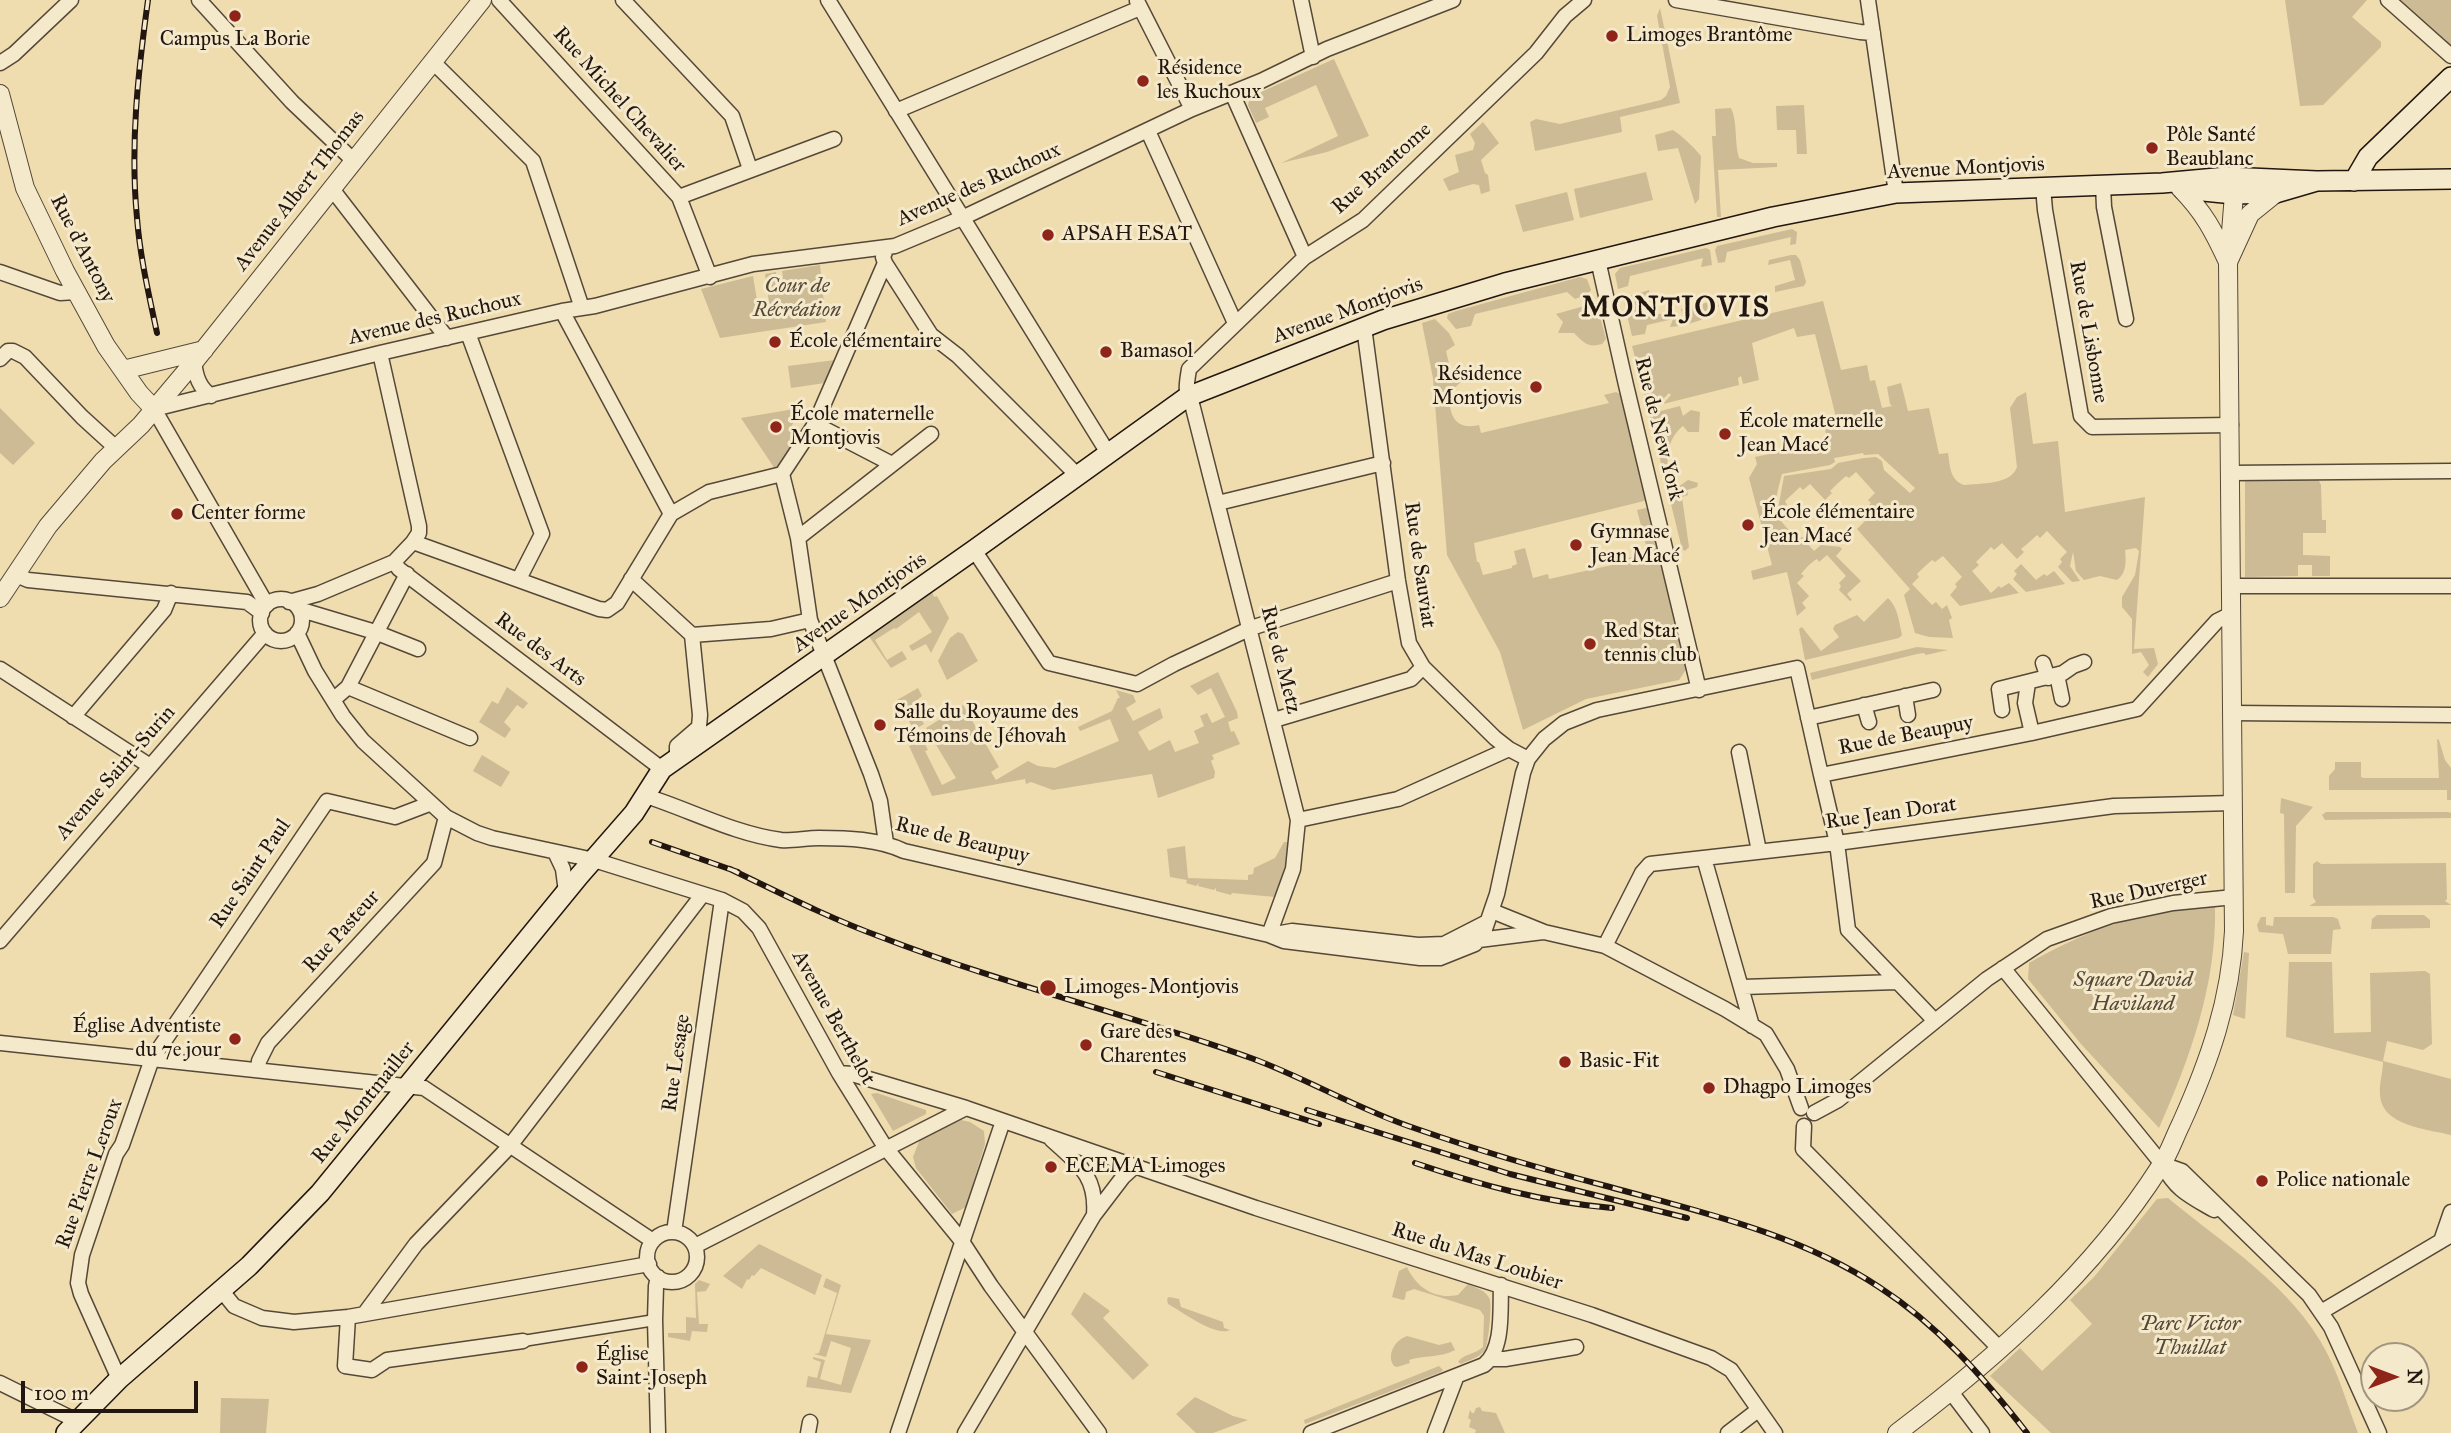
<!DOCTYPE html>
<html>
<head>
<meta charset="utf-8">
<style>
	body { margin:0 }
	#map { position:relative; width:2451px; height:1433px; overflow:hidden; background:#efddaf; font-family:"IM FELL Great Primer",serif }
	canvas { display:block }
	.north { position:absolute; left:2360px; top:1342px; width:70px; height:70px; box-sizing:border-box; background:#f5e9cb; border:2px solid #a19580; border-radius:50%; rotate:90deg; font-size:19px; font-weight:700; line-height:28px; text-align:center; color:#221610 }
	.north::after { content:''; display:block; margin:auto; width:24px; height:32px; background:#8f2418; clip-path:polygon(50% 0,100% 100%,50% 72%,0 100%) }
	.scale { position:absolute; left:21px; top:1381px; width:177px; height:32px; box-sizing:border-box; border:4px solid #221610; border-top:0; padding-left:9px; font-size:21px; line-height:24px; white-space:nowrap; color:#221610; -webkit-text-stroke:5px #f5e9cb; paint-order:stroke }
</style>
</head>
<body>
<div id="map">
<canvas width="2451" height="1433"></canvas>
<div class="north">N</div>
<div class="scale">100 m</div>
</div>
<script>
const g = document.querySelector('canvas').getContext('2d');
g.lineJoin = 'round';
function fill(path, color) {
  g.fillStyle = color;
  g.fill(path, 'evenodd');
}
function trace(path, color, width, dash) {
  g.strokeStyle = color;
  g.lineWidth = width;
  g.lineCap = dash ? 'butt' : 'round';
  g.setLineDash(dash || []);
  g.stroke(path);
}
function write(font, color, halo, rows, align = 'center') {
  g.font = font + ' "IM FELL Great Primer",serif';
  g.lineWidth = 6;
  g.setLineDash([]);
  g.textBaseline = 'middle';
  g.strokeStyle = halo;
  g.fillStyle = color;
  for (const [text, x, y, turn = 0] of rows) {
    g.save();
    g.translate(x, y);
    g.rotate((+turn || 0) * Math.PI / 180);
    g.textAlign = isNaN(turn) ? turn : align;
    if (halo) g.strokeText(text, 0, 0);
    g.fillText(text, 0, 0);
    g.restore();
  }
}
fill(new Path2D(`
	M2285 0H2367L2352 17 2381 42V47L2323 105 2300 106Z
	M2401 0H2451V48L2446 40Z
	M1660 8 1680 103 1620 117 1622 132 1535 151 1530 122 1536 119 1560 124 1661 100 1666 96 1670 87 1657 16Z
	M1334 59 1369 136 1327 152 1281 163 1338 136 1316 85 1265 108 1269 117 1256 123 1248 105 1250 97Z
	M1804 105 1807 154H1797L1796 130H1777L1776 106Z
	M1731 108C1738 123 1734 142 1739 158L1753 163H1777V167L1718 170 1721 217H1717L1712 136H1716L1715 109Z
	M1483 122 1499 143 1481 160 1485 173 1488 175 1490 191 1481 194 1479 185 1473 184 1449 191 1443 179 1459 172 1455 155 1473 150 1475 143 1470 134Z
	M1673 130C1683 137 1693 146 1701 156L1699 199 1695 204 1678 148 1658 151 1655 135Z
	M1646 172 1653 200 1580 218 1574 189Z
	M1567 192 1574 220 1523 232 1515 205Z
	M1792 229 1797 232 1796 244 1790 245 1791 237 1727 252 1725 262 1718 263 1715 250 1717 246Z
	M1706 248 1710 250 1712 265 1701 267 1703 258 1630 276 1628 286 1618 289 1615 274 1620 268Z
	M1791 255H1796L1800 260 1806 282 1804 286 1775 292V286L1795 280 1790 260 1768 265 1769 260Z
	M820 265 826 322 720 338 701 289 753 276 760 318 771 317 765 274 776 272 777 279 783 277 782 271Z
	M1580 277 1587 279 1591 290 1588 294 1575 299 1567 292 1475 314 1471 326 1456 329 1447 318 1448 314 1456 311Z
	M1649 290 1655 315 1675 311 1679 326 1670 327 1673 319 1647 325 1645 334 1632 336 1623 298Z
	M1722 299 1723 305 1711 309 1701 320 1685 325 1681 309Z
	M1823 301 1841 370 1867 365 1870 381 1875 380 1882 408 1892 406 1890 404 1887 387 1901 383 1908 411 1929 408 1939 454 1948 453C1950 467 1950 480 1964 485 1981 483 2011 485 2017 467L2010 408 2017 397 2026 392 2033 444 2058 441 2065 512 2145 497 2134 649 2154 648 2158 664 2148 677 2143 672 2149 665 2141 652 2132 654V619L2122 607V597L2135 575 2139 551 2136 548 2125 550C2126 561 2127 573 2117 580L2100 576 2084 580 2076 571 2073 552 2070 566 2080 581 2072 582 2058 567 2062 562 2060 559 2067 552 2047 531 2040 538 2037 535C2032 540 2027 544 2021 549L2024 552 2017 559 2002 543 1994 550 1991 547 1976 562 1979 565 1972 571 1991 593 1999 586 2001 588 2009 583 2019 593 1960 606 1950 595 1957 587 1955 584 1962 577 1943 556 1935 562 1932 560C1927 564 1922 569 1917 574L1919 577 1912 584 1932 605 1936 602 1942 609 1947 605 1952 618 1949 620 1953 638 1929 637 1915 633 1904 595 1910 589 1857 529 1870 516 1865 510 1871 503 1868 500 1875 493 1856 472 1849 478 1846 476C1840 481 1835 486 1830 491L1832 493 1825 500 1810 484 1803 490 1800 487 1785 501 1787 505 1780 511 1778 509 1784 476 1831 469 1838 463 1864 458 1876 457 1882 461 1884 470 1910 493 1915 488 1878 454 1864 455 1863 453 1834 458 1835 462 1830 465 1782 474C1773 509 1770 512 1797 538L1812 536 1806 542 1814 551 1821 545 1840 547 1842 549 1836 556 1861 581 1847 594 1852 600 1850 601 1839 590 1841 586 1839 583 1846 576 1827 555 1819 562 1817 559C1810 563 1806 568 1801 574L1804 576 1797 583 1809 596 1802 603 1806 608 1797 616 1787 572 1753 580 1751 571 1772 565 1749 478 1757 464 1755 457 1813 445 1815 441 1827 438 1824 424 1837 421 1815 334 1797 337 1794 328 1752 343 1759 380 1743 384 1741 376 1738 378 1739 385 1663 404 1671 395 1669 393 1658 404 1648 408 1632 346Z
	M1588 305H1595L1598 309 1606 339 1602 344C1588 348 1584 343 1574 333H1558L1563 322 1556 314Z
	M1435 319 1449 333 1455 345 1446 351 1453 381 1463 376V380L1450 392C1448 413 1454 431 1479 425L1481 433 1609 403 1604 395 1616 392 1620 394 1648 500 1474 543 1477 562H1479L1483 575 1512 568V566L1517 564 1514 551 1525 548 1533 578 1548 574 1549 579 1612 565V562L1648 553 1637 510 1651 507 1689 665 1679 680 1586 699 1523 730 1500 652 1447 555 1433 378 1422 323Z
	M835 360 825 383 791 388 788 366Z
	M1680 406 1683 416 1691 410 1700 412 1699 432H1688L1683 426C1666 439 1662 468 1676 485H1681L1688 480 1698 483 1697 487 1687 490 1688 495 1682 497 1689 547 1685 551 1682 549 1649 414Z
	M0 408 35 443 13 465 0 453Z
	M800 408V412L789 430 799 436 787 457 775 469 741 418Z
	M2245 479H2318L2321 485 2322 520H2326V533H2303V555L2330 556V576H2312V565H2298V576L2245 577Z
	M2021 564 2036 580 2044 574 2047 576 2054 571 2065 584 2026 592 2013 579 2017 574 2014 571Z
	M932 592 934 597 937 596 949 618 931 653 926 644 912 651 909 646 932 632 919 612 896 629 894 628 875 640 887 660 902 651 907 659 891 668 868 635Z
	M1888 598C1898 607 1899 622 1902 635L1899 638 1805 660 1799 629 1802 627 1821 651 1839 637 1833 629 1835 625 1857 615 1864 622Z
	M958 632 963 634 978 661 947 680 938 661 950 638Z
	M1917 647 1948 650 1926 655 1924 653 1917 654 1812 680 1810 673Z
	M1218 672 1237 712 1238 718 1228 722 1231 732 1234 731 1240 744 1212 755 1214 759 1211 761 1215 772 1214 778 1158 798 1152 774 1053 790 1031 782 1026 784 1025 779 932 796 909 746 923 740 928 750 925 751 942 785 956 778 926 728 963 705 999 767 991 772 996 780 1028 761 1038 766 1055 768 1119 741 1110 719 1080 731 1078 727 1112 711 1118 698H1120L1116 690 1133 695 1136 702 1126 708 1133 721 1160 708 1163 718 1138 732 1149 751 1170 740 1175 752 1199 743 1194 731 1204 726 1200 716 1207 713 1212 723 1225 717 1211 688 1198 695 1190 686Z
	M507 687 528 703 523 709 517 705 504 722 511 729 505 738 479 722 492 701 498 704Z
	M918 688 922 696 912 704 924 724 914 730 897 700Z
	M2437 739 2439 740 2445 760 2451 768V800H2447V790H2329V776L2335 769V762H2361V777L2364 778H2439Z
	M482 755 510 772 501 787 473 771Z
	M2281 798 2313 807 2296 826 2295 893H2285L2284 814 2280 813Z
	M2326 812H2448L2451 813V818L2325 820 2322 815Z
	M1284 842H1290L1283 875 1275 897 1232 893 1231 895 1216 891V888L1214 890 1198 886 1199 883 1196 886 1186 883 1187 880 1170 877 1167 849 1185 846 1188 878 1248 880V875L1253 874 1254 868 1275 858Z
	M2317 861 2321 864 2446 863 2447 899 2445 901 2451 905 2309 906 2316 902 2313 897V864Z
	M2215 905C2217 984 2190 1058 2159 1128L2081 1044 2028 979 2029 963C2066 942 2107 923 2150 915 2171 911 2193 908 2215 905Z
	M2377 915H2424L2430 920V928L2371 929 2372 919Z
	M2261 917H2266V925L2273 926 2274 917H2333L2338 919 2341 929 2333 930 2331 954H2288L2283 934 2259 932 2257 925Z
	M2244 952 2249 953 2245 1019 2233 1015Z
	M2289 962H2332L2334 1033 2371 1032 2370 973 2425 971 2430 974 2432 1044 2423 1050 2387 1041 2383 1061 2451 1079V1135C2427 1129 2382 1126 2380 1095 2379 1084 2383 1072 2383 1062L2286 1037Z
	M877 1093 926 1110V1114L893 1131 871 1094Z
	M961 1120 970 1122 984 1131 985 1144 966 1207 952 1214 916 1168 913 1157 920 1139Z
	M2168 1198C2224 1245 2292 1285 2327 1353 2340 1378 2348 1407 2358 1433H2051L1990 1376 2020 1348 2042 1371 2092 1324 2070 1300 2094 1277 2157 1199Z
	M759 1244 822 1275 815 1295 761 1268 754 1276 752 1275 749 1280 747 1279 742 1289 723 1276Z
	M1407 1267C1416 1287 1435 1300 1458 1295L1468 1284C1476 1288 1486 1290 1490 1300 1492 1307 1488 1345 1485 1350 1479 1358 1469 1360 1461 1364L1458 1362C1463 1354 1476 1354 1483 1347L1484 1316 1480 1310 1414 1289 1406 1292 1405 1299 1403 1300 1392 1297 1399 1271Z
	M826 1278 841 1285 826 1334 871 1340 851 1393 806 1387 808 1376 817 1378 821 1362 813 1359V1357L825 1360 820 1379 841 1385 851 1348 831 1341 826 1357 814 1354 819 1353 837 1293 823 1287Z
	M699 1280 710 1284 706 1291 697 1292 699 1324H708L707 1332 692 1331 690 1341 668 1337V1333H686V1317L696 1318 695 1284Z
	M1084 1292 1110 1311 1103 1318 1149 1365 1133 1380 1071 1314Z
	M1169 1297 1179 1299 1181 1307 1223 1322 1224 1328 1230 1330C1215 1337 1183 1312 1168 1304L1167 1299Z
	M1407 1336 1439 1345 1451 1342 1455 1350C1441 1358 1423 1355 1409 1360L1410 1363 1397 1367 1394 1366C1386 1355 1395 1340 1407 1336Z
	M1439 1366 1443 1370 1441 1372 1305 1424 1304 1420Z
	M1195 1397 1233 1416 1248 1420 1213 1433H1196L1176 1414Z
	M221 1398 269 1399 266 1433H220Z
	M1480 1407 1482 1411 1496 1413 1505 1433H1475L1476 1430 1469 1427 1471 1420 1468 1418 1470 1410 1472 1413H1474L1476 1408Z`), '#ccbb94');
const pedestrian = new Path2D(`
	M523 1341 655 1320`);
const minor = new Path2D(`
	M199 0 292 102 353 160
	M499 0 679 197 710 277
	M623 0 732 116 750 169
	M828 0 1108 453
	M1301 0 1313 57
	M1676 0 1860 32 1873 33
	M1868 0 1896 193
	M2388 0 2451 56
	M1137 1 1192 109
	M432 61 533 161 582 308
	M0 63 14 54 71 0
	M1232 93 1305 257
	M896 111 1140 8
	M1148 131 1235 323
	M2103 185 2104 207 2126 319
	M2043 187 2045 210 2081 416 2092 427 2231 425
	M332 189 447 338
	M679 197 834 139
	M1598 260 1626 385 1699 690
	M885 263 931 335 958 356 1077 475
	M0 272 60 293 76 292
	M562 311 671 514
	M1364 327 1398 581 1409 643 1423 667 1495 738 1509 749 1528 759
	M468 333 542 534 519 579
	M380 353 419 526V533L413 542
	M0 359 8 351H13L25 357 82 417 116 448
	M194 362C196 377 199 387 211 396
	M815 424 892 464
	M2231 473 2451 471
	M1218 503 1383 463
	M798 538 931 434
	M974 550 1049 663 1137 684 1174 664 1251 628 1398 581
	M394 562 399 569 662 769
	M16 575 28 580 247 602 262 613
	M631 579 692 635 771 629 810 620
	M2232 586H2451
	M260 620a21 21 0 1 1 42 0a21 21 0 1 1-42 0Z
	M289 602 318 594 394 562 413 542 599 609 607 610 617 603 671 514 709 492 782 474
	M267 605 154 409 380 353 562 311 595 306 753 264 895 246 962 218 1192 109 1261 81 1327 49 1453 0
	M305 611 375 632 418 649
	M297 633 315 671 343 716 363 741 446 817 477 833 492 838 594 860 722 900 743 911 759 928 839 1073 885 1147 961 1240 991 1286 1099 1433
	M2043 663 2048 678
	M0 669 150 766
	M2057 675 2062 699
	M2028 683 2025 703 2032 733
	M348 687 470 738
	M1905 696 1908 715
	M333 700 348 687 407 574
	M1864 705 1869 722
	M2002 710 1999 689 2063 673 2073 666 2084 662
	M2232 713 2451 715
	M73 717 164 610 171 593
	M1808 718 1933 690
	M1274 720 1411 679 1423 667
	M1739 752 1759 851
	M677 759V746L699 727 700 715 692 635
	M1821 775 1837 843 1848 930 1935 1021
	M646 796C690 810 735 834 781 840 793 841 806 838 819 838 847 838 879 839 904 851L1269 935 1284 941 1420 958H1440L1475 944 1484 932 1497 894 1523 773 1528 759 1544 739 1564 723 1597 710 1797 668 1821 775 2032 733 2137 709 2217 621 2225 617 2232 616
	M1298 820 1398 799 1509 749
	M886 843 880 801 871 774 810 620 798 538 782 474 815 424 885 263 883 257 887 247
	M555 852 563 869 566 892
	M1704 858 1752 1026
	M1492 911 1544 932 1605 946 1725 1009 1766 1034 1787 1069 1801 1108
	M1269 935 1293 869 1298 820 1192 404C1184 392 1187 383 1189 369L1305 257 1363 220 1536 53 1565 16 1584 0
	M1270 935 1292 931 1418 945 1444 944 1487 922
	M1479 940 1543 932
	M0 941 265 633
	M1605 946 1642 873 1650 864 1837 843 2114 806 2233 803
	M2003 968 2162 1164C2177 1191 2188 1195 2214 1210
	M1743 987 1896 982
	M0 1043 424 1088 653 1241
	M258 1070 259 1061 268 1043 434 863 446 817
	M839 1073 852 1074 966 1108 1256 1208 1592 1315 1711 1358 1731 1370 1775 1433
	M1814 1113 1838 1100 1987 979 2047 939 2111 916 2173 903 2234 897
	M1804 1126 1803 1149 2000 1349
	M1051 1139C1078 1164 1097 1175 1094 1215
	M2162 1164 2182 1171 2309 1295 2331 1327 2379 1433
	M674 1232 722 900
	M647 1257a25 25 0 1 1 50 0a25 25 0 1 1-50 0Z
	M2441 1241 2451 1212
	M695 1246 966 1108
	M658 1277 656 1286 655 1320 658 1433
	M222 1291 234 1306 262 1318 294 1322 348 1317 649 1264
	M2321 1312 2451 1235
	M365 1313 416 1244 509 1147 703 894
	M348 1317 345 1366 372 1370 387 1360 523 1341
	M1492 1359H1505L1576 1347
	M119 1379 81 1294 78 1283 82 1255 116 1154 122 1145 152 1059 327 801 395 817 429 804
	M0 1383 77 1421
	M1951 1392 1982 1433
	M808 1433 810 1422
	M898 1433 1003 1121
	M965 1433 1094 1215 1123 1177 1134 1167
	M1311 1433 1484 1365C1504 1349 1500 1310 1501 1285
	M1435 1433 1456 1378
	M1728 1433 1758 1410`);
const tertiary = new Path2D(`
	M0 94 25 188 65 271 106 346 139 393 154 409
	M2180 188C2204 212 2214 232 2228 262
	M2230 245 2234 194 2230 183
	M123 370 204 350
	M0 598 48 526 103 461 141 425 194 362 482 0
	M1897 1433C1996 1358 2093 1272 2160 1167 2169 1154 2174 1138 2181 1124 2209 1062 2231 1000 2234 931L2228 262 2250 214 2276 193`);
const secondary = new Path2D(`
	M2354 181 2368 157 2451 77
	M2183 189 2234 194 2276 193 2317 181 2451 179
	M66 1433 119 1379 249 1266 320 1193 579 876 634 813 662 769 974 550 1187 397 1383 320 1505 283 1773 217 1896 193 2162 183 2227 177 2317 181`);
trace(pedestrian, '#554838', 13);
trace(minor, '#554838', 17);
trace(tertiary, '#554838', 20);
trace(secondary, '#221610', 22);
trace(pedestrian, '#f5e9cb', 10);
trace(minor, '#f5e9cb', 14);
trace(tertiary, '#f5e9cb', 18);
trace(secondary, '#f5e9cb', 19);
const rail = new Path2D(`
	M148 0C138 72 130 145 137 218 140 257 149 295 157 333
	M652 842 738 872
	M730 869C780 893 829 918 881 937 1002 984 1129 1014 1251 1058 1308 1079 1359 1110 1417 1129 1480 1151 1545 1170 1610 1187 1701 1212 1799 1234 1879 1287 1938 1325 1984 1378 2027 1433
	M1156 1072 1319 1124
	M1307 1110 1510 1174 1687 1218
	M1415 1163C1480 1185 1543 1202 1612 1208`);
trace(rail, '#221610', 6);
trace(rail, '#f5e9cb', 3.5, [10]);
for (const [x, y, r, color] of [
	[235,16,7,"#8f2418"],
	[1612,36,7,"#8f2418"],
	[1143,81,7,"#8f2418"],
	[2152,148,7,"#8f2418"],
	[1048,235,7,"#8f2418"],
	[775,342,7,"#8f2418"],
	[1106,352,7,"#8f2418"],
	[1536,387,7,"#8f2418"],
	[776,427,7,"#8f2418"],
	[1725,434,7,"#8f2418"],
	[177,514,7,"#8f2418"],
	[1748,525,7,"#8f2418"],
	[1576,545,7,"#8f2418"],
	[1590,644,7,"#8f2418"],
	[880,725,7,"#8f2418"],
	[1048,988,9,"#8f2418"],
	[235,1039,7,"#8f2418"],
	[1086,1045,7,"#8f2418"],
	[1565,1062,7,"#8f2418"],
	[1709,1088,7,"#8f2418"],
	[1051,1167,7,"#8f2418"],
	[2262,1181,7,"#8f2418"],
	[582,1367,7,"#8f2418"]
]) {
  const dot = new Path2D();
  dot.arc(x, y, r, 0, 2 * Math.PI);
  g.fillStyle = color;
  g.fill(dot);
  trace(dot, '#f5e9cb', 2.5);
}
write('21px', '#221610', '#f5e9cb', [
	["Limoges Brantôme",1626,36],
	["Campus La Borie",235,40,"center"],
	["Résidence",1157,69],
	["les Ruchoux",1157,93],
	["Pôle Santé",2166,136],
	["Beaublanc",2166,160],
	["APSAH ESAT",1062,235],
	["École élémentaire",789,342],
	["Bamasol",1120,352],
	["Résidence",1522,375,"right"],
	["Montjovis",1522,399,"right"],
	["École maternelle",790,415],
	["Montjovis",790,439],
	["École maternelle",1739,422],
	["Jean Macé",1739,446],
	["École élémentaire",1762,513],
	["Jean Macé",1762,537],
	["Center forme",191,514],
	["Gymnase",1590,533],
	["Jean Macé",1590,557],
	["Red Star",1604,632],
	["tennis club",1604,656],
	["Salle du Royaume des",894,713],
	["Témoins de Jéhovah",894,737],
	["Limoges-Montjovis",1064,988],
	["Église Adventiste",221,1027,"right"],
	["du 7e jour",221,1051,"right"],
	["Gare des",1100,1033],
	["Charentes",1100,1057],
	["Basic-Fit",1579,1062],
	["Dhagpo Limoges",1723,1088],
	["ECEMA Limoges",1065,1167],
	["Police nationale",2276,1181],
	["Église",596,1355],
	["Saint-Joseph",596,1379]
], 'left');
write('21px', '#221610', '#f5e9cb', [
	["Rue Michel Chevalier",619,100,48],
	["Rue Brantome",1382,169,-42],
	["Avenue Montjovis",1966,169,-3],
	["Avenue des Ruchoux",979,185,-24],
	["Avenue Albert Thomas",300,191,-52],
	["Rue d'Antony",82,249,63],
	["Avenue Montjovis",1348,311,-20],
	["Avenue des Ruchoux",435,319,-13],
	["Rue de Lisbonne",2088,332,80],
	["Rue de New York",1658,429,76],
	["Rue de Sauviat",1419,565,82],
	["Avenue Montjovis",860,603,-35],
	["Rue des Arts",540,650,37],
	["Rue de Metz",1280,660,76],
	["Rue de Beaupuy",1906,736,-11],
	["Avenue Saint-Surin",116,773,-49],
	["Rue Jean Dorat",1891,814,-8],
	["Rue de Beaupuy",962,841,14],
	["Rue Saint Paul",251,874,-56],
	["Rue Duverger",2149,891,-12],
	["Rue Pasteur",342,932,-48],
	["Avenue Berthelot",833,1018,61],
	["Rue Lesage",677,1063,-82],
	["Rue Montmailler",364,1103,-51],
	["Rue Pierre Leroux",90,1174,-70],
	["Rue du Mas Loubier",1477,1257,18]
]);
write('italic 21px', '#554838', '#f5e9cb', [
	["Cour de",797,287],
	["Récréation",797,311],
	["Square David",2133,981],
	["Haviland",2133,1005],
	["Parc Victor",2190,1325],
	["Thuillat",2190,1349]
]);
g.letterSpacing = '2px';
write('bold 28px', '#221610', '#f5e9cb', [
	["MONTJOVIS",1676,309]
]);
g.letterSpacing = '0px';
</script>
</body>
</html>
